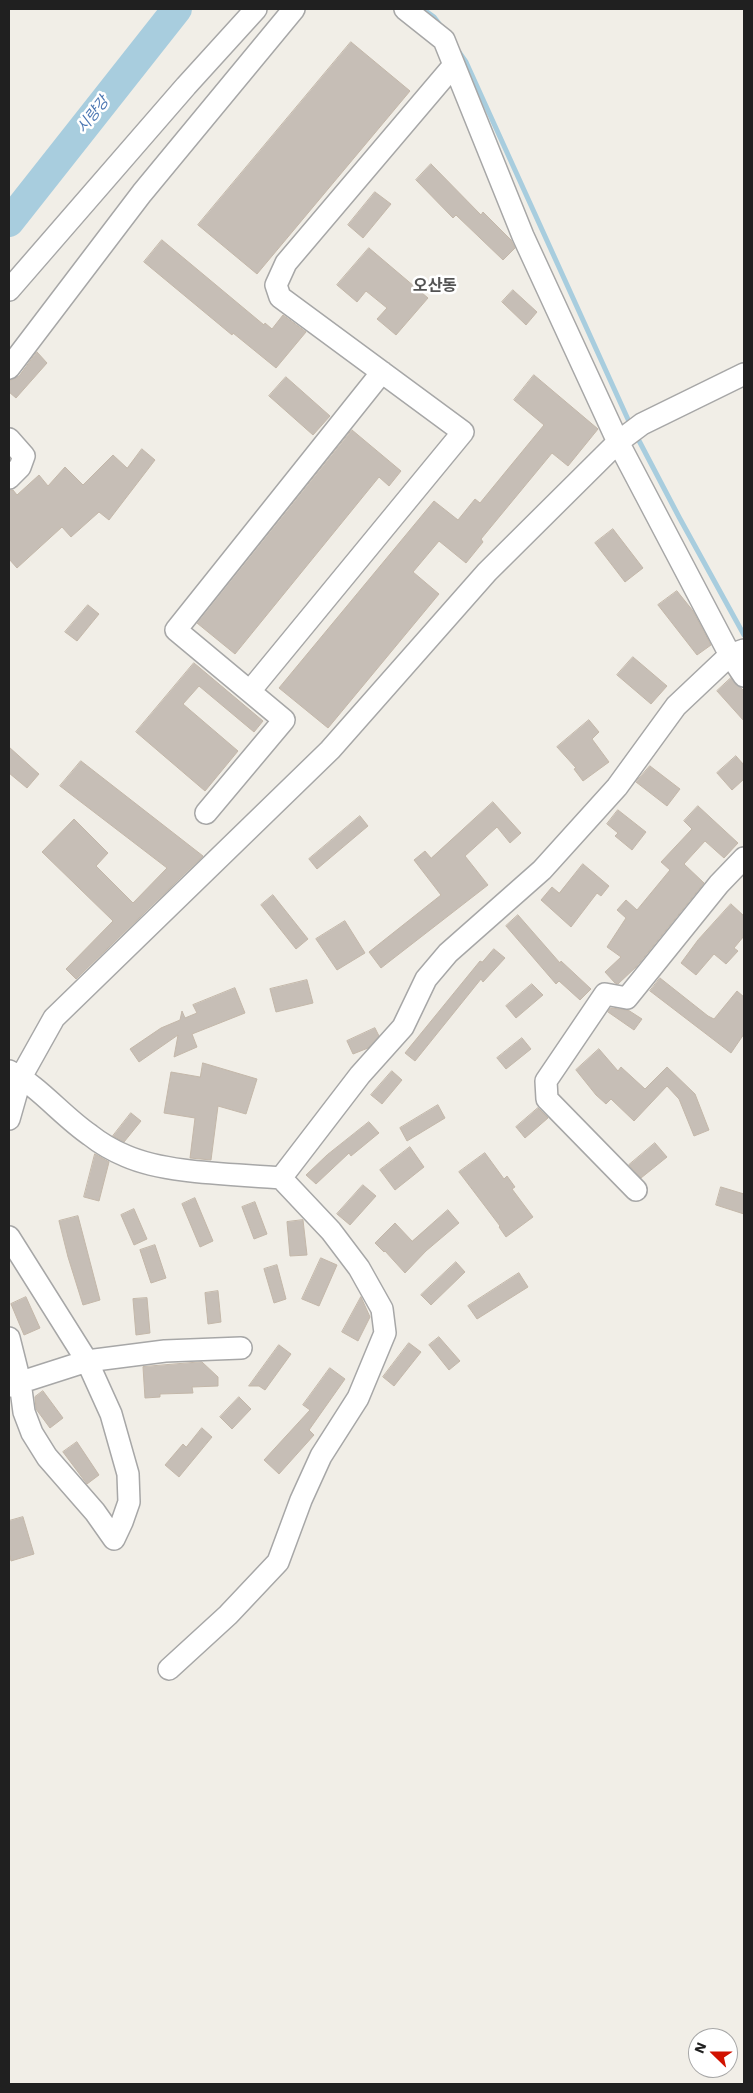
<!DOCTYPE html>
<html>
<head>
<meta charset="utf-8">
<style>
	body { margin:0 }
	#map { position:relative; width:753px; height:2093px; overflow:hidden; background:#f1eee7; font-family:"Work Sans",sans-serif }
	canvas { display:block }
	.frame { position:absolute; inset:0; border:10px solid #202020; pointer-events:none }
	.north { position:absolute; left:688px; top:2028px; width:50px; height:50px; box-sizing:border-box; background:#fff; border:1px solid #a6a6a6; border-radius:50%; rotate:292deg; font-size:14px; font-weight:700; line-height:20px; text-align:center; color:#202020 }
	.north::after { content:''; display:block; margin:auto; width:18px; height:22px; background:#d11200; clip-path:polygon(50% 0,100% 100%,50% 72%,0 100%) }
</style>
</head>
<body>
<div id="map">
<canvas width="753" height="2093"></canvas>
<div class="frame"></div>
<div class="north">N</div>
</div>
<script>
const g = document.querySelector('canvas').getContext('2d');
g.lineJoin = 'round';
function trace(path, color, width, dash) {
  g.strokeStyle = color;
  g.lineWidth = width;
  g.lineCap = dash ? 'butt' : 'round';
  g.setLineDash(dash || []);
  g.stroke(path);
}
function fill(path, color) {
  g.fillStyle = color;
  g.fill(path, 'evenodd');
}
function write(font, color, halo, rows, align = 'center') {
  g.font = font + ' "Work Sans","Noto Sans KR",sans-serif';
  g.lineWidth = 5;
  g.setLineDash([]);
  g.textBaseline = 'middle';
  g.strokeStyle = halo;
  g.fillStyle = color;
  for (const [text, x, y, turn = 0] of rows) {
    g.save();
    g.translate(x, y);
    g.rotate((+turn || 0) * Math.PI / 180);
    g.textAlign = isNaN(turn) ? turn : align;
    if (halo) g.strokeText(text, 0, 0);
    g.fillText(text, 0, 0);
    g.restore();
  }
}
trace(new Path2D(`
	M423 9 434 17 440 25
	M459 52 466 62 631 426
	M636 435 679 517 744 635`), '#a8cdde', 5);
trace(new Path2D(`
	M9 222 177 9`), '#a8cdde', 30);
const building = new Path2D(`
	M351 42 410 91 257 274 198 225Z
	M431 164 481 215 483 212 511 240 515 248 503 260 456 215 453 218 416 180Z
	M375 192 391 204 363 238 348 225Z
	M162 240 264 325 265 323 272 329 283 315 306 332 276 368 233 333 232 335 144 262Z
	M369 248 428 298 396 335 377 319 387 308 366 291 357 302 337 285Z
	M513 290 537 312 526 325 502 302Z
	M37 352 47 363 16 398 9 392V381L19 376Z
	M534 375 598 429 568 466 552 453 481 539 483 542 466 563 439 541 413 572 439 594 328 728 279 688 434 501 458 520 475 499 480 503 544 425 514 400Z
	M286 377 330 416 313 435 269 396Z
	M352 430 401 471 389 486 379 477 235 654 197 623Z
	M142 449 155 460 109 520 99 512 71 537 62 527 17 568 9 559V490H13L17 495 39 475 48 486 65 467 83 485 113 455 127 468Z
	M613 529 643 568 625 582 595 543Z
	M677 591 693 611 711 645 697 655 658 605Z
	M88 605 99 614 77 641 65 632Z
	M633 657 667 686 651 704 617 675Z
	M194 663 263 721 254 732 199 686 183 704 238 751 205 791 136 732Z
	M731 678 744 691V721L717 691Z
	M589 720 599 732 592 739 609 762 583 781 574 769 576 768 557 747Z
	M9 747 39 774 27 788 9 773Z
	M736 756 744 765V779L732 790 717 773Z
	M81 761 203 856 76 979 66 969 113 921 42 852 74 819 108 853 96 866 133 903 167 868 60 786Z
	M650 766 680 789 667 806 636 782Z
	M493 802 521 833 510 843 497 827 465 856 488 885 381 968 369 952 441 895 414 860 425 851 431 858Z
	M698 806 738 843 724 858 705 841 684 864 704 883 636 967 618 984 615 983 605 972 621 957 607 947 626 918 617 910 626 900 637 910 670 870 661 862 692 829 684 821Z
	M618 810 646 832 632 850 615 836 618 833 607 824Z
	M360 816 368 826 317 869 309 859Z
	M583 864 609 886 601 896 597 893 571 927 541 900 552 887 559 893Z
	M273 895 308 939 296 949 261 905Z
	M731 904 744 916V936L734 948 738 951 726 964 714 954 696 975 681 963 698 940Z
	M518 915 560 963 561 961 591 989 580 1000 559 981 556 984 506 926Z
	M345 921 365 953 337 970 316 939Z
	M494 949 505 958 483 982 481 979 415 1061 405 1053 480 961 482 962Z
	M660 978 708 1016 714 1019 737 991 744 997V1034L731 1053 650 991Z
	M307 980 313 1003 276 1012 270 989Z
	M532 984 543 995 516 1018 506 1006Z
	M235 988 245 1013 192 1034 197 1047 174 1057 178 1035 139 1062 130 1049 161 1028 180 1020 182 1011 185 1018 197 1013 193 1005Z
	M611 1008 628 1010 642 1019 634 1030 608 1012Z
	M375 1028 379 1036 368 1048 353 1054 347 1041Z
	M522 1038 531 1049 506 1069 497 1058Z
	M599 1049 618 1071 621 1067 645 1089 667 1067 695 1094 709 1130 694 1136 679 1099 667 1086 634 1121 611 1099 606 1104 596 1095 576 1070Z
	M203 1063 257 1079 246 1114 218 1106 211 1160 190 1158 195 1118 164 1113 171 1072 200 1077Z
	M392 1071 402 1080 382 1104 371 1095Z
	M438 1105 445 1118 407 1141 400 1128Z
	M538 1108 548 1118 525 1138 516 1127Z
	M131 1113 141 1121 124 1142 113 1136Z
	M369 1122 379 1133 351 1156 349 1153 316 1184 306 1175 327 1155Z
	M655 1143 667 1157 641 1178 629 1165Z
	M410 1147 424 1167 395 1190 380 1170Z
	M485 1153 504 1179 507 1176 515 1187 512 1189 533 1217 506 1237 499 1227 500 1226 459 1172Z
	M95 1154 109 1162 99 1201 84 1197Z
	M363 1185 376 1196 350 1225 337 1214Z
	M721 1187 744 1194V1214L716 1205Z
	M195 1198 213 1241 200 1247 182 1204Z
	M255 1202 267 1234 254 1239 242 1207Z
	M134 1209 147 1239 134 1245 121 1215Z
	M448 1210 459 1223 426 1251 405 1273 385 1251 384 1252 375 1243 395 1223 412 1241Z
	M78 1216 100 1300 83 1305 68 1257 59 1221Z
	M303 1220 307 1255 290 1256 287 1222Z
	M155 1245 166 1278 151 1283 140 1250Z
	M321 1258 337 1265 319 1306 302 1299Z
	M456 1262 465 1272 431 1305 421 1295Z
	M277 1265 286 1299 274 1303 264 1269Z
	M519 1273 528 1287 477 1319 468 1306Z
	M218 1291 221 1322 208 1324 205 1293Z
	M26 1297 40 1328 24 1335 11 1304Z
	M361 1297 370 1317 358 1341 342 1332Z
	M147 1298 150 1333 136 1335 133 1299Z
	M439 1337 460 1361 449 1370 429 1345Z
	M409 1343 421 1352 394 1386 383 1377Z
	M279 1345 291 1354 265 1390 259 1386H249Z
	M202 1362 218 1377V1386L192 1387 193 1393 160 1394V1397L145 1398 143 1367Z
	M330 1368 345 1379 309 1430 314 1435 279 1474 264 1460 310 1410 303 1405Z
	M43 1391 63 1418 50 1428 36 1409 35 1397Z
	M239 1397 251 1409 232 1429 220 1417Z
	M202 1428 212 1437 179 1477 165 1465 183 1444 186 1447Z
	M77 1442 99 1475 87 1484 63 1452Z
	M23 1517 34 1554 11 1561 9 1553V1521Z`);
fill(building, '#c6beb6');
trace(building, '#c3b7a9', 1);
const minor = new Path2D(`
	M9 290 186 86 256 9
	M9 368 142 193 294 9
	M744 374 642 424 618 442 730 655 744 676
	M9 439 24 456 20 467 9 478
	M250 691 463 432 280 297 276 285 286 263 454 65
	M206 813 284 720 176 630 382 372
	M9 1071C39 1086 62 1116 90 1135 100 1143 114 1151 126 1156 167 1174 236 1174 281 1178L360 1075 403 1027 426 979 448 953 542 870 617 787 676 706 730 655 744 650
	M9 1119 21 1077 54 1018 330 750 487 572 618 442 523 236 444 40 405 9
	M636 1190 547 1099 546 1081 605 994 627 998 719 884 744 858
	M9 1237 87 1361 111 1414 128 1474 129 1502 122 1522 114 1539 95 1512 47 1457 32 1433 24 1412 20 1382 9 1338
	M9 1386 87 1361 165 1351 241 1348
	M169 1669 228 1615 278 1562 301 1500 321 1456 358 1398 385 1333 382 1309 359 1268 331 1231 281 1178`);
trace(minor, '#a7a7a7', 24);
trace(minor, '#fff', 21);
write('italic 15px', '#4b76b2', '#fff', [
	["시량강",93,115,-52]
]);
write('bold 16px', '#535353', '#fff', [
	["오산동",435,286]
]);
</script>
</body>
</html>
